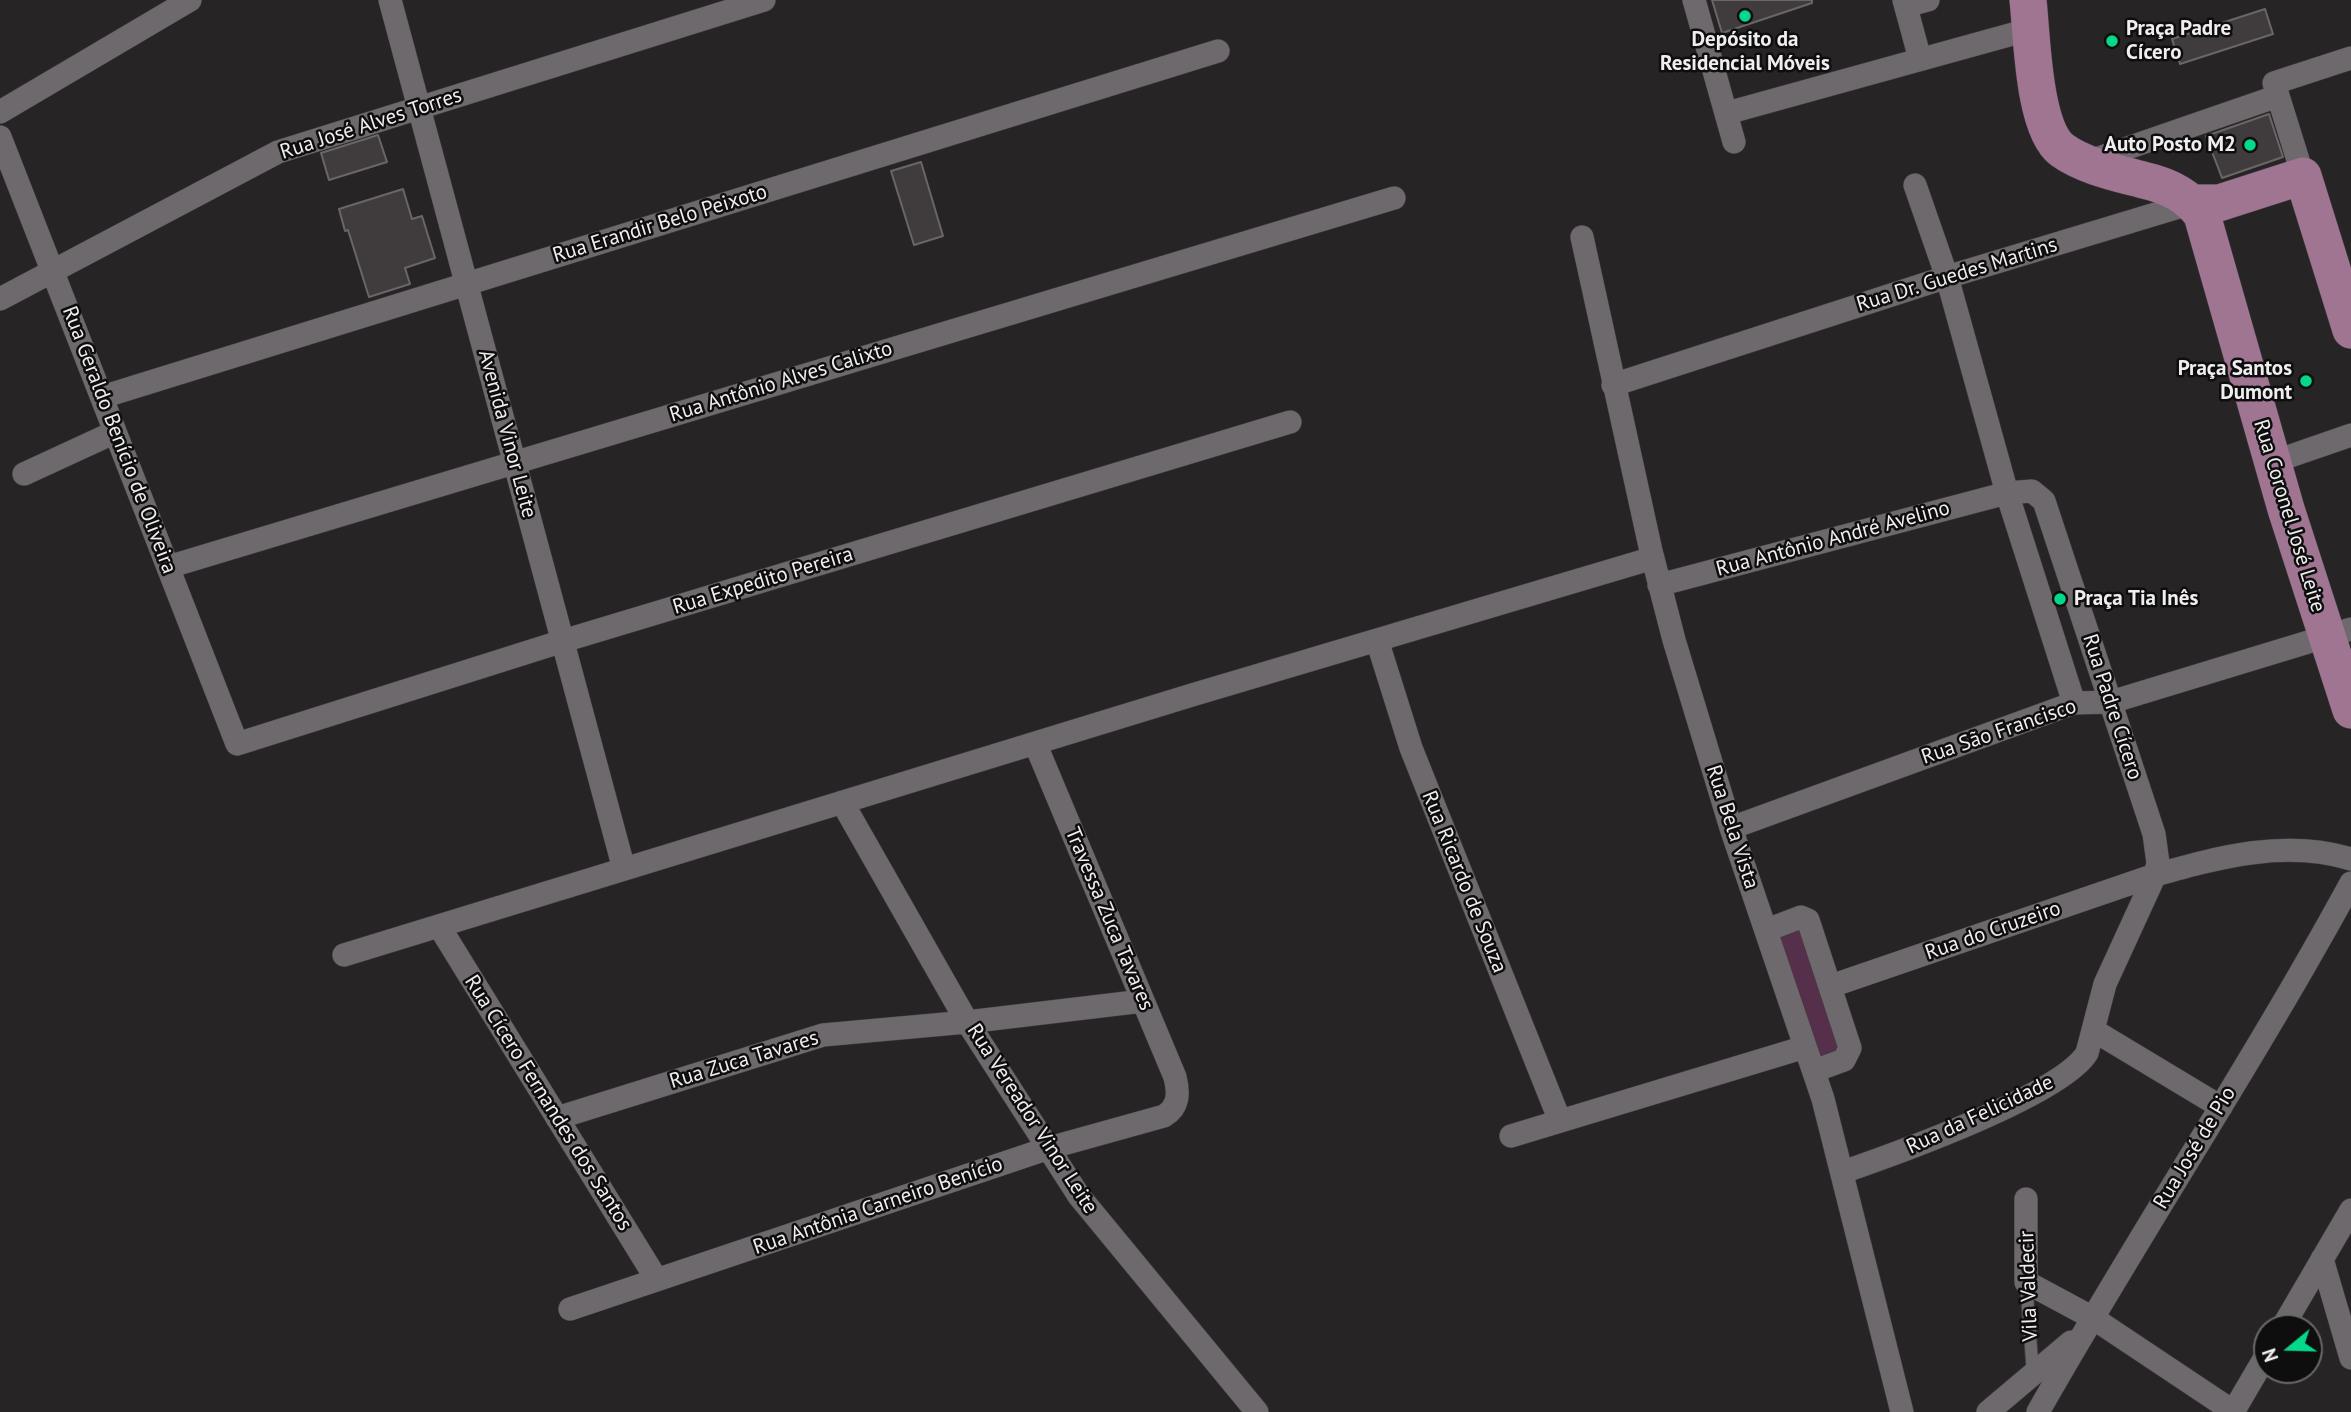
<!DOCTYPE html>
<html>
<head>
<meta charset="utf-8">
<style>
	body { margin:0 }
	#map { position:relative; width:2351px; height:1412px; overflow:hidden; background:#272426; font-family:"PT Sans",sans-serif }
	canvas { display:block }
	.north { position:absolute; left:2253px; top:1314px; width:70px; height:70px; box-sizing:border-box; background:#0f0e0f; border:2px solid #696869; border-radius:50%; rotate:251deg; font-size:19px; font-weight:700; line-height:28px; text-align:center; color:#f1eef0 }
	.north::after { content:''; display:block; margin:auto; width:24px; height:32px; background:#04d98b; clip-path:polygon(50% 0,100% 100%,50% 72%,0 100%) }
</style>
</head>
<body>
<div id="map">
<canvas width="2351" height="1412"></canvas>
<div class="north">N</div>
</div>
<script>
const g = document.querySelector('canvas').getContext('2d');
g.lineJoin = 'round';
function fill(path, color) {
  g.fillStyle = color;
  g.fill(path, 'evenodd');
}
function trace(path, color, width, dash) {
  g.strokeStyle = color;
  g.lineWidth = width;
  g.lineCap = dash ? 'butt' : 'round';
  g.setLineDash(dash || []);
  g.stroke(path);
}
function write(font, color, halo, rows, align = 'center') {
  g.font = font + ' "PT Sans",sans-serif';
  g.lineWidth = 5;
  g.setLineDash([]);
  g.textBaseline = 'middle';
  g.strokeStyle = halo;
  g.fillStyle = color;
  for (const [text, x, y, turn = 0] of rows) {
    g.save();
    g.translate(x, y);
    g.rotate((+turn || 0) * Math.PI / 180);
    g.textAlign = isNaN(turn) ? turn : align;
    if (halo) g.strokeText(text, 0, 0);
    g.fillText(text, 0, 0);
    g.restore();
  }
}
fill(new Path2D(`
	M1801 926 1842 1048 1819 1061 1773 936Z`), '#562f4b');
const building = new Path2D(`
	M1712 0H1812V3L1722 33Z
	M2265 9 2273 34 2180 64 2172 39Z
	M2269 114 2283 157 2222 178 2206 136Z
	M378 135 387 162 329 180 321 153Z
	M921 162 943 236 914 245 891 171Z
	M403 189 412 219 422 216 435 258 405 268 410 284 369 297 348 230 345 231 339 209Z`);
fill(building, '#403c3e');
trace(building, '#6a6668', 2);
const service = new Path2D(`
	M2026 1282 2033 1374`);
const minor = new Path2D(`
	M390 0 624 869
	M1694 0 1734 142
	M1904 0 1920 59
	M1906 6 1928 0
	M0 112 190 0
	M1727 113 2031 29
	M0 137 237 744 563 641 1290 422
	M2087 162 2278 96
	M2303 176 2274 83 2351 58
	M1915 185 1947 277 2007 493 2074 703
	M1582 237 1651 551 1674 640 1731 828 1823 1099 1902 1412
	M0 299 278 152 764 0
	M1613 385 1947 277 2192 203
	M102 397 1218 51
	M2273 462 2351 435
	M24 474 115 432
	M168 567 1394 198
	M1659 585 2007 493 2032 491 2044 501 2154 834 2158 863 2155 875 2105 984 2087 1053C2061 1095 1895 1154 1843 1172
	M1377 640 1411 748 1560 1121
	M842 802 966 1020 1079 1196 1257 1412
	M1731 828 2074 703 2111 702 2351 629
	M439 926 657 1280
	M1767 930 1801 917 1808 920 1850 1048 1844 1060 1814 1071
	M344 955 1192 695 1653 558
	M1831 986 2155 875C2220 857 2285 839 2351 859
	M2093 1030 2221 1107
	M557 1118 823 1035 967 1022 1143 1001
	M1511 1136 1805 1047
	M2026 1199V1282L2093 1318 2234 1412
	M2322 1259 2351 1358
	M570 1309 1049 1148 1164 1116C1179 1107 1179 1093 1175 1077L1035 743
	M2282 1328 2351 1210
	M1988 1412 2071 1342
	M2038 1412C2139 1234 2253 1063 2351 883
	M2233 1412 2267 1354`);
const primary = new Path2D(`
	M2028 0C2032 35 2033 128 2062 150 2084 166 2117 173 2143 180 2166 185 2188 195 2202 215L2286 509 2351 710
	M2192 203H2219L2303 176 2351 330`);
trace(service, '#423e40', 14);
trace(minor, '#423e40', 24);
trace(primary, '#423e40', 38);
trace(service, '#6d696c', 12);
trace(minor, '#6d696c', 23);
trace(primary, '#9f7592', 37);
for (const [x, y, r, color] of [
	[1745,16,7,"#04d98b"],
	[2112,41,7,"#04d98b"],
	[2250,145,7,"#04d98b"],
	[2306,381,7,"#04d98b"],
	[2060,599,7,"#04d98b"]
]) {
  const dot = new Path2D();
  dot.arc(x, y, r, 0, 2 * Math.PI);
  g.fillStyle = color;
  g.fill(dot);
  trace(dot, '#0f0e0f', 2.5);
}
write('bold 21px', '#f1eef0', '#0f0e0f', [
	["Praça Padre",2126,29],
	["Cícero",2126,53],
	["Depósito da",1745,40,"center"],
	["Residencial Móveis",1745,64,"center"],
	["Auto Posto M2",2236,145,"right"],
	["Praça Santos",2292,369,"right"],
	["Dumont",2292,393,"right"],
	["Praça Tia Inês",2074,599]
], 'left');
write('21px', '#f1eef0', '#0f0e0f', [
	["Rua José Alves Torres",371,124,-18],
	["Rua Erandir Belo Peixoto",660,224,-17],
	["Rua Dr. Guedes Martins",1957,275,-17],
	["Rua Antônio Alves Calixto",781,382,-17],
	["Avenida Vinor Leite",507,434,75],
	["Rua Geraldo Benício de Oliveira",119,440,69],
	["Rua Coronel José Leite",2289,516,73],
	["Rua Antônio André Avelino",1833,539,-15],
	["Rua Expedito Pereira",763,581,-17],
	["Rua Padre Cícero",2112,707,72],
	["Rua São Francisco",1999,732,-19],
	["Rua Bela Vista",1732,827,72],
	["Rua Ricardo de Souza",1464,882,68],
	["Travessa Zuca Tavares",1109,919,67],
	["Rua do Cruzeiro",1993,931,-19],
	["Rua Zuca Tavares",744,1060,-17],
	["Rua Cícero Fernandes dos Santos",548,1103,58],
	["Rua da Felicidade",1980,1115,-25],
	["Rua Vereador Vinor Leite",1032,1119,57],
	["Rua José de Pio",2195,1148,-59],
	["Rua Antônia Carneiro Benício",878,1206,-19],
	["Vila Valdecir",2029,1286,-92]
]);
</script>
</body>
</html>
